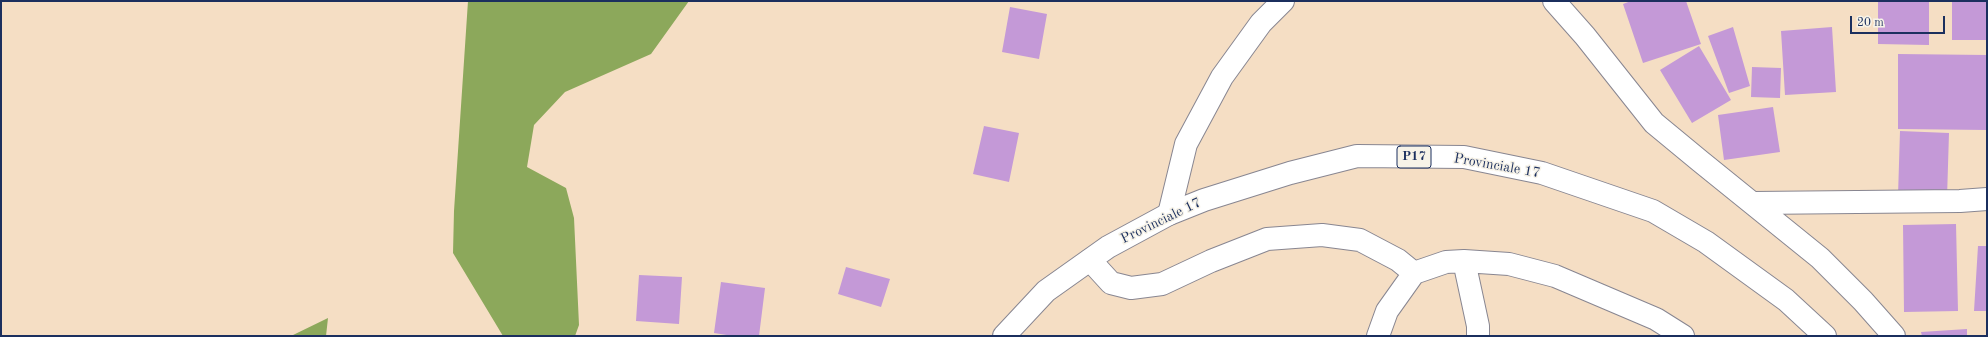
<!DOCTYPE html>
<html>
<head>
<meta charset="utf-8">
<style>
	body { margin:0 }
	#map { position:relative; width:1988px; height:337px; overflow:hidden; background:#f5dec4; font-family:"Old Standard TT",serif }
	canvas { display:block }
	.frame { position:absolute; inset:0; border:2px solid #1b2f5e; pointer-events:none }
	.scale { position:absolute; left:1850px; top:16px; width:95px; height:18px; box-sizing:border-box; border:2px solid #1b2f5e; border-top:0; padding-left:5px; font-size:12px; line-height:14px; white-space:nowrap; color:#1b2f5e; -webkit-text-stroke:3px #f7f3e8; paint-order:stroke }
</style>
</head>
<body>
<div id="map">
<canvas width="1988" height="337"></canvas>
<div class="frame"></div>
<div class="scale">20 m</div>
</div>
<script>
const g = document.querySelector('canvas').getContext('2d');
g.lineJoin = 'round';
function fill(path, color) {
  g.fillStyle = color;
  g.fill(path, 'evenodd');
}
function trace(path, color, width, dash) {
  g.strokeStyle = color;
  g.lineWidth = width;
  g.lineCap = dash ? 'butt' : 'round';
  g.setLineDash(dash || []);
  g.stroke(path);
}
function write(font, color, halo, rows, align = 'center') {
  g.font = font + ' "Old Standard TT",serif';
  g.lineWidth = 3;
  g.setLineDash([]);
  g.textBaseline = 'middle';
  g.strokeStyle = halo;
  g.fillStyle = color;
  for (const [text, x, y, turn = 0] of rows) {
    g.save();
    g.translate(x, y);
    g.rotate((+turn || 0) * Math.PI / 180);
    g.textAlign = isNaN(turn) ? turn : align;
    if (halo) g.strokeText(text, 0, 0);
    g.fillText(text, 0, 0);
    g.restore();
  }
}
fill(new Path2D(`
	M468 1H689L651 54 565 92 534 125 527 167 566 188 574 218 579 325 575 336H503L453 253 454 211Z
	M328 318 326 336H291Z`), '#8ca85b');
fill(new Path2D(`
	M1631 1H1686L1701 44 1643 63 1623 4Z
	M1878 1H1929V45L1878 44Z
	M1952 1H1987V40H1952Z
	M1010 7 1047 14 1039 59 1002 52Z
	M1733 27 1750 86 1729 93 1708 36Z
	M1832 27 1836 92 1785 95 1781 31Z
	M1699 46 1731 100 1692 123 1660 70Z
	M1898 54 1987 55V130L1898 129Z
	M1752 67 1781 68 1780 98 1751 97Z
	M1773 107 1780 152 1724 160 1718 115Z
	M984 126 1019 133 1009 182 973 174Z
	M1900 131 1949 133 1947 198 1898 196Z
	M1956 224 1958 311 1904 312 1903 225Z
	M1978 246H1987V311H1974Z
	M846 267 890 279 881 307 838 294Z
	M639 275 682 277 679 324 636 321Z
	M721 282 765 288 759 336H733L714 333Z
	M1967 329V336H1922L1921 332Z`), '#c499d7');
const minor = new Path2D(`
	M1554 1 1585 36 1654 123 1700 161 1820 258 1863 301 1894 336
	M1754 203 1960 201 1987 199
	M1169 214 1186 144 1222 77 1261 23 1283 1
	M1090 260 1111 283 1131 288 1162 284 1211 261 1267 239 1322 235 1360 240 1398 260 1414 273
	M1464 261 1478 326V336
	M1378 336 1387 311 1414 273 1446 262 1464 261 1509 264 1555 276 1656 319 1683 336`);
const major = new Path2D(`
	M1004 336 1046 291 1108 247 1169 214 1204 200 1290 173 1357 156 1464 157 1542 173 1653 211 1706 242 1786 300 1825 336`);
trace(minor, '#888691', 24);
trace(major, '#888691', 24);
trace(minor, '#fff', 22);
trace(major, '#fff', 22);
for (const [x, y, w] of [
	[1414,157,34]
]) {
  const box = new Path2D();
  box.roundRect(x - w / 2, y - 11, w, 22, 3);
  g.fillStyle = '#f7f3e8';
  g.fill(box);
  trace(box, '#1b2f5e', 1);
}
write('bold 13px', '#1b2f5e', null, [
	["P17",1414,157]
]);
write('14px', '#1b2f5e', '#f7f3e8', [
	["Provinciale 17",1497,166,10],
	["Provinciale 17",1161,221,-26]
]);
</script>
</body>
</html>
